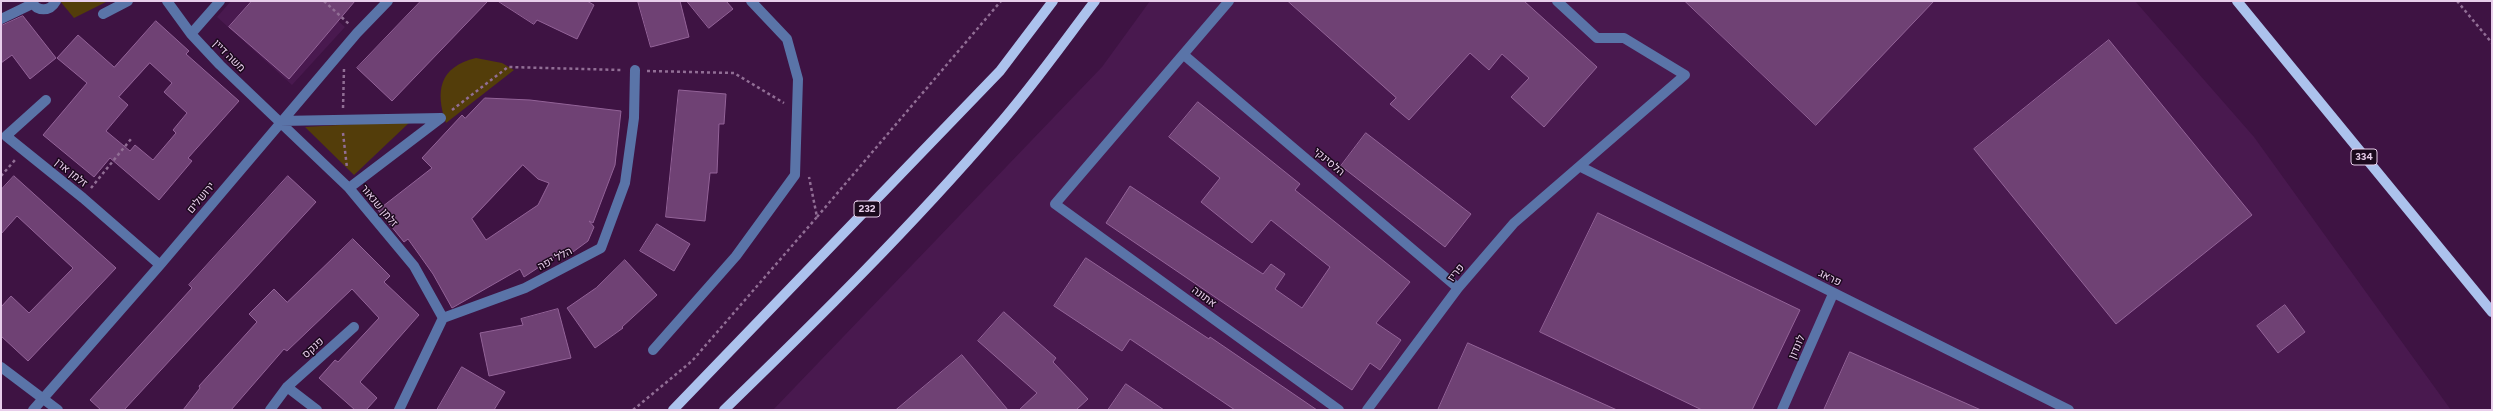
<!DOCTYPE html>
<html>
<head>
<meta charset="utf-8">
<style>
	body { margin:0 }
	#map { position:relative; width:2493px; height:411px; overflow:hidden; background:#3e1343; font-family:Figtree,sans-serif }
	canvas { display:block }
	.frame { position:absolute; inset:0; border:2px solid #e8ceeb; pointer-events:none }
</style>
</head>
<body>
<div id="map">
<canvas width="2493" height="411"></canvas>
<div class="frame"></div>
</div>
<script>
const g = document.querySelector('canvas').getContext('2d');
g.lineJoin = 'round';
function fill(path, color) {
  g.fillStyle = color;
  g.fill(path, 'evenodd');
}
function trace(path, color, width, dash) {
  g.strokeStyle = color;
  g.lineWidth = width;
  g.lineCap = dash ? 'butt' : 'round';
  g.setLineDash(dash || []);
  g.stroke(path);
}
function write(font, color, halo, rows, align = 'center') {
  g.font = font + ' Figtree,Heebo,sans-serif';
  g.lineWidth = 3;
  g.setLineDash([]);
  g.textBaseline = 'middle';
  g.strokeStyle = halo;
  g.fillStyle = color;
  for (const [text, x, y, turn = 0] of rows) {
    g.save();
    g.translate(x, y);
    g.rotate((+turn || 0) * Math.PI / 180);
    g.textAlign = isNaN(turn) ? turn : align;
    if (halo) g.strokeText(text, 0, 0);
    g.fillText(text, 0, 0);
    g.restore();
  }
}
fill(new Path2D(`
	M231 1H316L345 27 292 85 217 17Z
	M1150 1H2135L2254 137 2451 410H773L1102 67Z`), '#49194f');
fill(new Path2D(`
	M60 1H108L74 18Z
	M476 58 502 63 514 70 446 123C435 91 439 67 476 58Z
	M411 121 354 175 305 127Z`), '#533d0a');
const building = new Path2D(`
	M252 1H355L289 79 229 27Z
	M421 1H488L392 101 357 68Z
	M498 1H587L594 5 577 39 537 20 534 24Z
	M638 1H680L689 37 651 47Z
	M687 1H726L733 9 709 28Z
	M1288 1H1524L1597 67 1544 127 1511 97 1529 78 1502 54 1489 70 1470 53 1409 120 1390 104 1396 98Z
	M1685 1H1934L1816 125Z
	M23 16 56 58 30 79 12 55 1 63V26Z
	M156 21 189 51 186 54 239 101 188 158 192 161 159 200 110 158 94 177 43 135 87 83 57 58 78 35 114 67ZM150 63 172 83 164 92 187 113 173 130 176 133 153 160 135 145 130 151 106 131 128 105 119 97Z
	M2109 40 2252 215 2116 324 1974 149Z
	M679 90 726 94 724 124H719L717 173H710L705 221 666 217Z
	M485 98 530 100 621 111 615 165 593 223 589 221 594 227 588 241 566 257 562 252 524 277 520 269 452 308 433 274 408 239 404 242 378 210 432 168 422 158 462 115 465 118ZM523 165 538 179 549 183 538 205 486 240 472 219Z
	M1198 102 1300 184 1295 190 1410 282 1376 323 1401 340 1380 370 1370 363 1352 390 1106 223 1130 186 1263 274 1271 264 1285 274 1275 289 1302 308 1330 267 1271 220 1252 243 1201 202 1220 178 1169 137Z
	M1366 133 1471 214 1445 247 1341 166Z
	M14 176 116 268 28 361 1 336V307L11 296 29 313 73 268 17 216 1 234V190Z
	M288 176 316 202 124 410H101L90 400 192 288 189 285Z
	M1598 213 1800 310 1752 410H1702L1540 332Z
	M657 224 690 244 674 271 640 251Z
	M353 239 390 276 384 282 419 315 360 382 377 398 366 410H355L319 378 335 360 338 362 379 318 352 289 287 351 284 349 231 410H183L200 388 199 386 257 322 249 314 274 289 287 302Z
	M1086 258 1209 339 1210 337 1317 410H1235L1130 339 1122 351 1054 306Z
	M625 260 657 295 622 327 623 328 595 348 567 308 596 288Z
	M2285 305 2305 332 2278 353 2257 326Z
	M558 309 571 358 489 376 480 333 523 325 521 319Z
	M1004 312 1056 358 1053 362 1088 399 1076 410H1019L1037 393 978 341Z
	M1468 343 1617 410H1438Z
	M1850 352 1981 410H1824Z
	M962 355 1008 410H896Z
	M462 367 505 392 494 410H437Z
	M1126 384 1164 410H1108Z`);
fill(building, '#6f4174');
trace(building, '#936398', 1);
trace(new Path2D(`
	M324 1 349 24
	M2457 1 2492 43
	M647 71 734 73 784 103
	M343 108 344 69
	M452 110 508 67 622 70
	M343 133 347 168
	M1 176 15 160
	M91 188 131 139
	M817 217 1001 1
	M633 410 692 361 817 217 809 177`), '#916e95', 2.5, [3, 3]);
trace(new Path2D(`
	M31 1C37 12 50 12 56 1
	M167 1 191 34 220 65 349 188 414 266 443 318
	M1229 1 1055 204 1339 410
	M103 14 128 1
	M1 19 32 4
	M191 34 220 1
	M1184 55 1458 288
	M46 100 6 136 83 198 160 265
	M280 121 441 118
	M1581 167 2069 410
	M349 188 441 118
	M653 350 736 256 795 175 798 79 787 39 751 1
	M1 367 58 410
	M287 387 317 410
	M33 410 160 265 357 33 388 1
	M270 410 287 387 354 327
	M399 410 443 318 525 288 601 248 625 183 634 118 635 70
	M1367 410 1458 288 1514 223 1685 75 1624 38H1597L1557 1
	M1782 410 1833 294`), '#5a74a8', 10);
trace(new Path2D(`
	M2237 1 2492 312
	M673 410 1000 71 1053 1
	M724 410C818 319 911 227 997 127 1032 87 1063 43 1095 1`), '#acc2ed', 10);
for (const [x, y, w] of [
	[2364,157,26],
	[867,209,26]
]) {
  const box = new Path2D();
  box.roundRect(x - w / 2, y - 8, w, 16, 3);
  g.fillStyle = '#1b091d';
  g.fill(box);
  trace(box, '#e8ceeb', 1);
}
write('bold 10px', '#e8ceeb', null, [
	["334",2364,157],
	["232",867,209]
]);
write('11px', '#e8ceeb', '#1b091d', [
	["משה דיין",229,56,45],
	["הלסינקי",1329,162,40],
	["זלמן ארן",71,173,39],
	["ירושלים",201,198,-50],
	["זלמן שנאור",379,206,50],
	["הלל יפה",555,259,-28],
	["פריז",1456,273,-50],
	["פראג",1830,278,27],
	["אתונה",1204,297,36],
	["לונדון",1797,347,-66],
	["פנקס",313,348,-42]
]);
</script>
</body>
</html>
